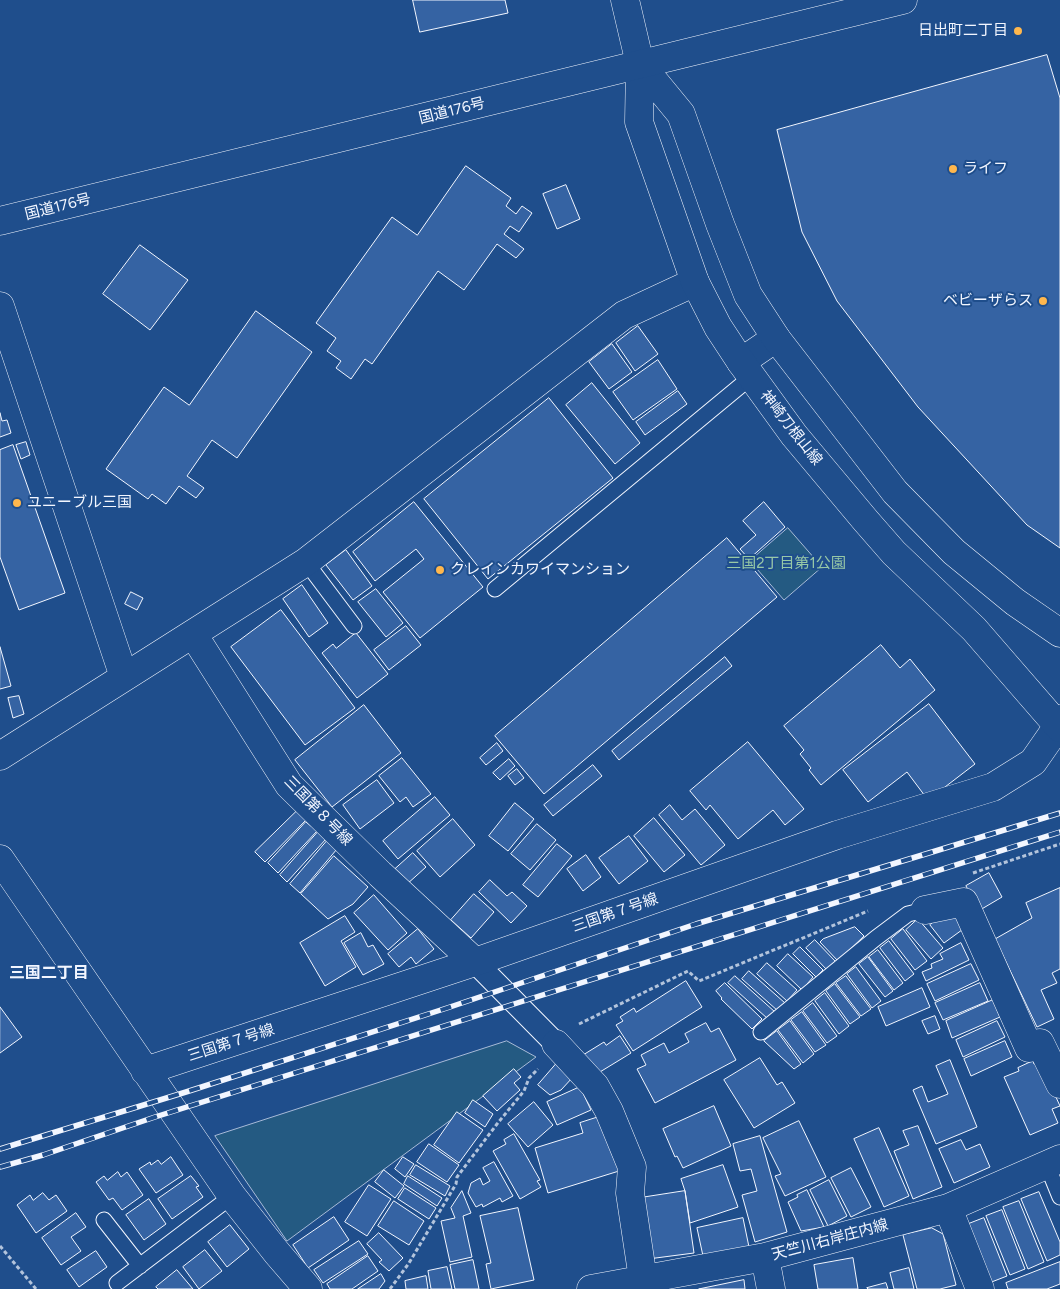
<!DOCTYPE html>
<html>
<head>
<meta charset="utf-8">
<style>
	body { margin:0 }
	canvas { display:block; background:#1f4e8c }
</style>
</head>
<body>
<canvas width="1060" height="1289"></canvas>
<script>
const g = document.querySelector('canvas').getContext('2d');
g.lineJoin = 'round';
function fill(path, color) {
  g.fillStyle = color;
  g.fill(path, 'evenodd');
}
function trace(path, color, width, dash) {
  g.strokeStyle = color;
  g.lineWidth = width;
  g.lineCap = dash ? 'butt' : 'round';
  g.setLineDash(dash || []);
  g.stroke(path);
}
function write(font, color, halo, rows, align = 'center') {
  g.font = font + ' Figtree,"Noto Sans JP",sans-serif';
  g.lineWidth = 4;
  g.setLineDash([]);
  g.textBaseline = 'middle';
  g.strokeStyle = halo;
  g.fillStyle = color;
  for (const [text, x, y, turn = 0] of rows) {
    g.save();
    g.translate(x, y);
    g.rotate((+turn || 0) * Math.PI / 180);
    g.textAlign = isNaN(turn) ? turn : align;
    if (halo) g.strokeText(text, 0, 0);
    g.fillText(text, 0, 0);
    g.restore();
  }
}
const green = new Path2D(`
	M788 528 822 567 784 600 750 561Z
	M507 1041 536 1057 287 1241 215 1136Z`);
fill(green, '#245a82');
trace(green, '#a8bbd7', 1);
const building = new Path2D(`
	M413 0H505L508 13 420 32Z
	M1047 55 1060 98V548L1027 525 918 407 837 301 802 232 777 130Z
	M466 166 511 198 506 206 516 214 522 206 532 213 519 232 510 226 504 234 524 249 516 258 497 244 464 290 438 271 372 364 365 359 351 379 336 368 341 361 327 351 336 338 316 323 392 217 417 235Z
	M566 185 580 219 557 229 543 194Z
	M140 245 188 280 150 330 103 294Z
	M256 311 312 352 237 458 212 440 187 476 204 488 196 498 179 486 166 504 152 494 148 499 106 469 164 387 189 405Z
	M638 326 658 354 635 371 616 343Z
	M612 344 632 372 609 389 589 362Z
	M658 360 677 389 633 420 613 392Z
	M592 383 640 443 615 464 566 405Z
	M678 391 687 404 645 435 636 422Z
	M549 398 613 478 488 579 424 499Z
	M0 413 2 421 7 420 11 433 0 437Z
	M26 442 30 455 21 459 16 445Z
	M13 445 65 593 19 610 0 557V450Z
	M414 502 483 587 420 638 383 592 424 559 416 549 375 581 353 552Z
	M764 502 785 527 749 559 740 549 756 535 743 521Z
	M727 538 777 597 544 794 495 736Z
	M346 550 372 586 353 600 326 565Z
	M302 585 328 623 309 637 283 599Z
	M376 589 403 623 386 637 358 602Z
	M131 592 143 598 137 610 125 604Z
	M281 610 355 708 305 745 231 647Z
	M406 626 421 645 389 670 374 650Z
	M356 633 388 674 357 698 322 653 333 644 336 648Z
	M881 645 900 668 910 659 935 690 821 785 809 770 811 768 800 754 804 750 784 726Z
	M0 647 11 686 0 689Z
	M725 657 732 666 619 760 612 751Z
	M19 696 24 714 13 718 8 698Z
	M929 704 975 764 928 800 907 772 868 802 843 770Z
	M364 705 401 753 332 807 295 760Z
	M748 742 804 809 785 825 773 810 738 839 710 805 706 810 690 791Z
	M497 743 503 751 486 765 480 758Z
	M402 758 431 794 413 807 406 797 400 802 379 776Z
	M509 759 515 766 500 780 493 773Z
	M593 765 602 776 553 816 544 805Z
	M517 769 524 778 515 785 508 776Z
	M377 780 394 803 360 829 343 805Z
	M435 797 450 815 398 859 383 841Z
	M515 803 534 819 508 851 489 836Z
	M670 805 682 820 695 809 725 845 701 865 659 815Z
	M297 811 306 820 265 862 255 852Z
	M654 818 685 855 664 872 634 836Z
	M453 819 475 845 440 877 417 851Z
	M306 822 317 831 278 873 268 863Z
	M537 824 556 840 530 870 511 854Z
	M318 832 326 839 287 882 280 875Z
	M629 836 648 861 619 884 599 858Z
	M327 841 337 849 300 893 290 884Z
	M557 844 572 856 538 897 523 885Z
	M413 853 426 867 406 885 393 871Z
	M586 855 601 877 583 891 567 869Z
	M334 856 368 887 353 904 328 919 301 894Z
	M989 873 1002 897 980 910 966 886Z
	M490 880 507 896 512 892 527 906 511 923 479 892Z
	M1060 888V969L1052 973 1057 983 1041 990 1054 1019 1037 1027 995 939 1032 918 1026 903Z
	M474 894 494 912 471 938 451 920Z
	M374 895 407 933 388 950 354 913Z
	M952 908 966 927 944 943 930 925Z
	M345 916 355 932 341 941 356 967 325 986 300 943Z
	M918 919 943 948 931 959 906 930Z
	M855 927 864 936 838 961 820 942 823 939Z
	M418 929 434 949 416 964 411 957 399 967 388 954Z
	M903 929 927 961 915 970 891 939Z
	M361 933 368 947 373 945 384 964 363 975 344 943Z
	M815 940 836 962 827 970 806 948Z
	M889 941 914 974 905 981 880 948Z
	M961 943 969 960 926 981 922 972 932 968 931 964 943 959 940 954Z
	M800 947 823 970 816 977 793 954Z
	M878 950 903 983 894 990 869 957Z
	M788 954 813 977 802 990 777 966Z
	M868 957 893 991 885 997 859 964Z
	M767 963 797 990 787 1001 757 974Z
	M971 964 979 980 935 1001 927 984Z
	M856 967 881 1001 872 1008 847 974Z
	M749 971 785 1003 778 1011 742 979Z
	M735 976 775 1012 768 1019 728 983Z
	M846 976 871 1009 861 1016 836 983Z
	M686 981 702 1007 633 1051 616 1025 623 1021 620 1017 634 1008 636 1012Z
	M725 983 762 1019 752 1029 721 999 722 998 716 991Z
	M980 983 988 1001 943 1020 935 1003Z
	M835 984 860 1017 850 1024 826 991Z
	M922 988 930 1007 886 1026 878 1007Z
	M825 993 849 1026 839 1034 815 1001Z
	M993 1000 1000 1017 952 1038 946 1021Z
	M813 1003 837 1036 827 1043 803 1011Z
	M0 1007 22 1037 0 1053Z
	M802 1012 826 1045 815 1052 791 1020Z
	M935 1016 940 1029 928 1034 922 1021Z
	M790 1021 814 1054 803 1063 778 1030Z
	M997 1021 1005 1037 963 1057 956 1040Z
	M706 1023 711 1032 719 1028 736 1060 655 1103 637 1069 646 1065 641 1055 664 1043 669 1053 689 1042 685 1034Z
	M777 1031 801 1064 794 1069 764 1041Z
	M620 1036 631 1053 595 1075 583 1055 604 1042 606 1045Z
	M1005 1041 1012 1057 971 1076 964 1059Z
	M760 1058 777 1085 782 1082 795 1103 754 1128 724 1080Z
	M950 1060 977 1127 936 1144 913 1090 922 1086 928 1102 948 1094 936 1066Z
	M1033 1061 1034 1064 1040 1062 1060 1106 1052 1109 1058 1123 1030 1135 1004 1077 1019 1071 1018 1068Z
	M557 1063 573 1077 561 1090 550 1095 538 1085Z
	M514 1069 521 1077 514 1083 520 1090 497 1111 483 1096Z
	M580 1087 591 1110 557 1125 547 1102Z
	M473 1100 493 1114 485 1127 465 1113Z
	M534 1102 553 1125 528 1147 508 1124Z
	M714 1106 731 1146 683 1168 677 1156 675 1157 663 1129Z
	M457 1112 483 1130 459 1163 434 1145Z
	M602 1116 619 1171 548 1193 535 1148 583 1133 580 1123Z
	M799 1121 826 1177 785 1196 775 1176 781 1174 763 1138Z
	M918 1126 942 1187 913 1199 894 1151 909 1145 903 1131Z
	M879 1128 909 1196 884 1207 854 1139Z
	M514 1134 540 1180 537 1181 541 1187 520 1199 493 1151 506 1144 504 1140Z
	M760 1136 787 1232 755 1242 742 1195 757 1191 751 1169 740 1171 733 1144Z
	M961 1140 966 1150 980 1144 990 1167 954 1183 939 1149Z
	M429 1144 459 1165 447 1182 417 1162Z
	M171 1157 183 1175 156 1193 139 1169 150 1162 151 1165 158 1160 161 1164Z
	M403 1157 414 1164 405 1177 395 1169Z
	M494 1162 513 1196 502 1202 500 1198 483 1207 482 1204 476 1207 468 1193 471 1183 480 1178 483 1185 490 1181 483 1168Z
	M416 1165 450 1186 445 1196 410 1175Z
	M723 1165 738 1207 690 1223 685 1191 681 1179Z
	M851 1168 871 1207 851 1217 831 1178Z
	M384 1170 404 1186 395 1198 375 1182Z
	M118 1172 121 1177 127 1172 143 1195 122 1210 113 1198 109 1200 96 1182 104 1176 107 1180Z
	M191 1176 199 1186 196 1187 203 1197 172 1219 158 1199Z
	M408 1176 442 1198 437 1206 404 1184Z
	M829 1180 847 1216 828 1226 810 1190Z
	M369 1185 391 1199 367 1236 345 1222Z
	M405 1188 436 1208 429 1219 398 1199Z
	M807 1190 824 1227 801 1231 788 1202 798 1197 797 1195Z
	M462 1191 471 1213 463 1216 472 1257 450 1262 441 1221 455 1218 451 1208Z
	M685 1191 694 1253 648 1259 640 1198Z
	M1039 1192 1060 1242V1255L1047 1261 1021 1199Z
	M43 1193 49 1200 56 1195 67 1211 36 1233 17 1205 30 1195 33 1200Z
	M149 1199 166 1224 144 1240 126 1215Z
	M394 1201 424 1221 409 1245 378 1226Z
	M1019 1201 1044 1262 1028 1269 1003 1207Z
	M518 1208 534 1280 491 1289 486 1264 491 1263 480 1216Z
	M1002 1210 1025 1269 1010 1275 986 1216Z
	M76 1213 86 1227 71 1237 81 1251 61 1265 42 1238Z
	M334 1217 349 1240 308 1268 293 1245Z
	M743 1218 749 1247 703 1256 697 1228Z
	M984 1218 1007 1276 989 1283 966 1225Z
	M230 1225 249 1249 227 1267 208 1242Z
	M932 1228 943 1234 956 1285 940 1289H917L903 1235Z
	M379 1233 403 1258 389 1271 379 1262 382 1260 367 1244Z
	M359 1241 368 1254 323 1283 314 1270Z
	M205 1250 222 1271 199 1289 183 1267Z
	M96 1251 107 1267 79 1287 67 1270Z
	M368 1256 378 1271 352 1289H330L327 1284Z
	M853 1258 858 1289H818L814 1265Z
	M473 1260 479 1289H455L450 1265Z
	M1060 1262V1284L1047 1289H1008L1006 1283Z
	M447 1267 452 1289H431L428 1271Z
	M909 1268 914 1289H894L890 1273Z
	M177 1270 193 1289H158L156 1287Z
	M381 1274 385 1281 379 1289H358Z
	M426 1276 428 1289H406L405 1281Z
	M744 1280 745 1289H699Z
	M886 1283 888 1289H868L867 1288Z`);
fill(building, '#3563a3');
trace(building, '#f2f6ff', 1);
const service = new Path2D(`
	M306 562 354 626
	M495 589 751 377
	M761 1032 876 938 908 914 925 910
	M1047 1165 1060 1197
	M104 1220 140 1266
	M117 1283 232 1196`);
const pedestrian = new Path2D(`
	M475 962 556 1044`);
const minor = new Path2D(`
	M0 306 124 677
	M741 362 776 338
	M193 634 289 785 380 874 475 962
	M0 756 306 562 624 315 695 282
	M0 859 232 1196 277 1253 308 1289
	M925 910 964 902 1029 1048 1040 1043 1060 1084
	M556 1044 595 1086 609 1111 632 1167 630 1193 643 1279
	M145 1071 475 962 837 835 993 787 1033 762 1058 726 1060 719
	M948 1208 980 1289
	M765 1257 771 1289
	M591 1289 765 1257 948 1208 1060 1159`);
const tertiary = new Path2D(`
	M625 0 640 64 639 122 695 282 718 327 741 362 794 435 866 521 894 553 974 629 1060 728
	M640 64 681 114 720 224 748 295 776 338 895 492 954 552 1015 602 1060 633`);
const trunk = new Path2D(`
	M0 221 903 0`);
trace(service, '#f2f6ff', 17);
trace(pedestrian, '#f2f6ff', 24);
trace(minor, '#f2f6ff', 29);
trace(tertiary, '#f2f6ff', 29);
trace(trunk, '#f2f6ff', 29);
trace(new Path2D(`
	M973 873 1060 844
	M579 1024 688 971 699 981 868 911
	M0 1246 36 1289
	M390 1289 409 1263 456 1184 457 1177 497 1124 524 1091 529 1078 538 1069`), '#b3c4dc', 3, [4, 2.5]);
trace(service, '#1f4e8c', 15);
trace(pedestrian, '#1f4e8c', 22);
trace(minor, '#1f4e8c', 28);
trace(tertiary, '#1f4e8c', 28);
trace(trunk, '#1f4e8c', 28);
const rail = new Path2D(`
	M0 1149 186 1092 450 1007 696 924 1060 813
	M0 1167 43 1155 155 1117 1060 832`);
trace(rail, '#f2f6ff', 5.5);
trace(rail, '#1f4e8c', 4, [11]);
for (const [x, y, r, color] of [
	[1018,31,5,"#ffb74d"],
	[953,169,5,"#ffb74d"],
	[1043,301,5,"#ffb74d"],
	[17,503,5,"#ffb74d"],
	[440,570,5,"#ffb74d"]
]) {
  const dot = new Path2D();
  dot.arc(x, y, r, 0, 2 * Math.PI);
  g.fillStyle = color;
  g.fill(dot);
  trace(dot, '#1f4e8c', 2);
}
write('15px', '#f2f6ff', '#1f4e8c', [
	["日出町二丁目",1008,31,"right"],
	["ライフ",963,169],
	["ベビーザらス",1033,301,"right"],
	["ユニーブル三国",27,503],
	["クレインカワイマンション",450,570]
], 'left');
write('15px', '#f2f6ff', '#1f4e8c', [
	["国道176号",452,111,-14],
	["国道176号",58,207,-14],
	["神崎刀根山線",791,428,52],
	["三国第８号線",318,811,46],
	["三国第７号線",615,913,-19],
	["三国第７号線",231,1043,-18],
	["天竺川右岸庄内線",830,1240,-15]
]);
write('15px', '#97c8a6', '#1f4e8c', [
	["三国2丁目第1公園",786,564]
]);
write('bold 16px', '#f2f6ff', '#1f4e8c', [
	["三国二丁目",49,973]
]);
</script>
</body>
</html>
